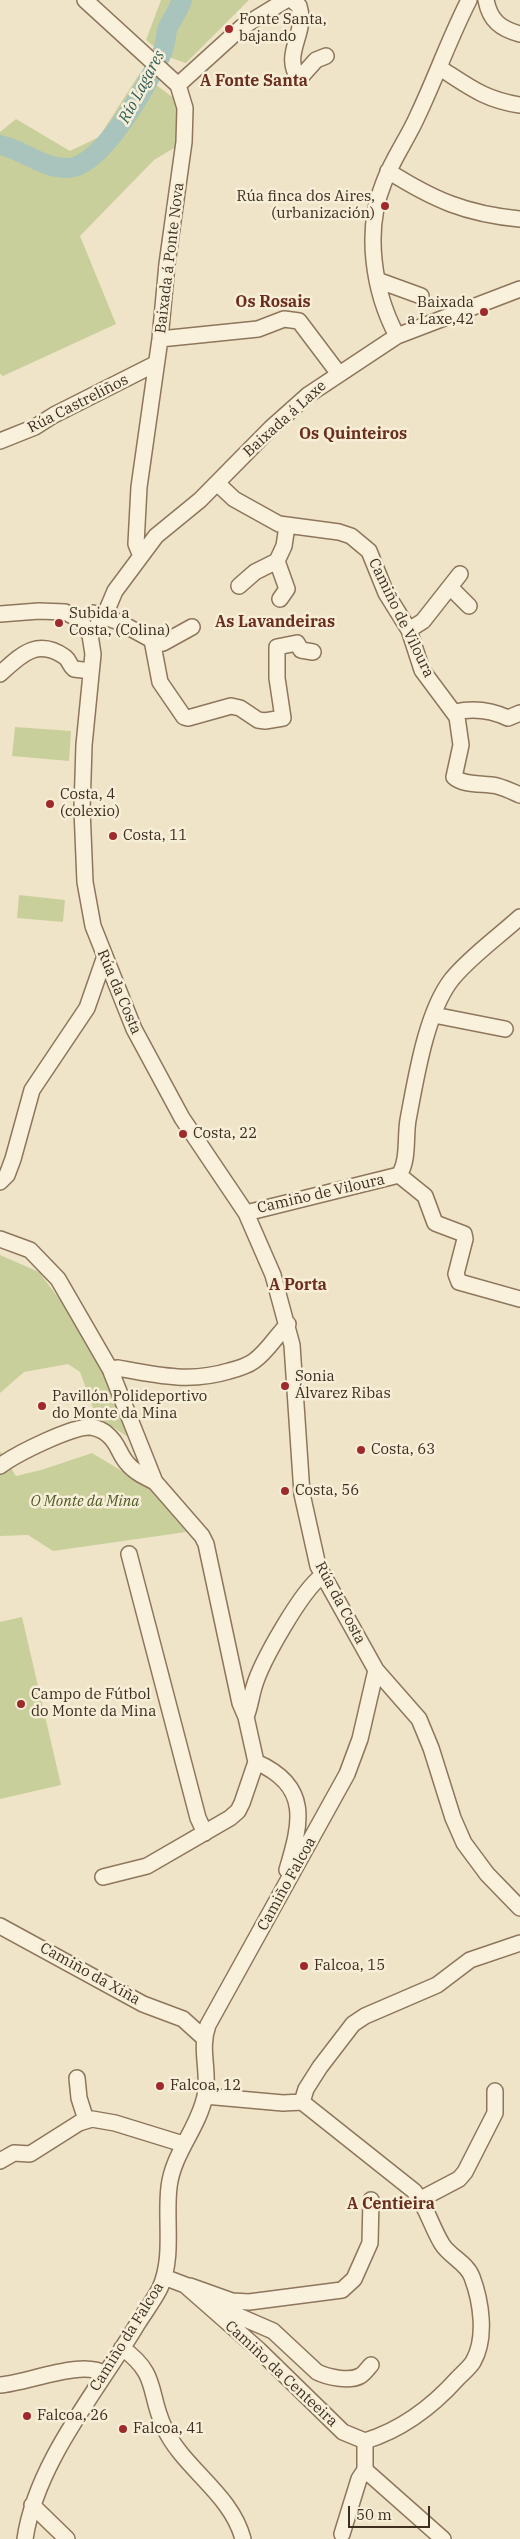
<!DOCTYPE html>
<html>
<head>
<meta charset="utf-8">
<style>
	body { margin:0 }
	#map { position:relative; width:520px; height:2539px; overflow:hidden; background:#f0e4c8; font-family:"IBM Plex Serif",serif }
	canvas { display:block }
	.scale { position:absolute; left:348px; top:2506px; width:82px; height:22px; box-sizing:border-box; border:2px solid #3d2e20; border-top:0; padding-left:6px; font-size:15px; line-height:18px; white-space:nowrap; color:#3d2e20; -webkit-text-stroke:4px #f7eed8; paint-order:stroke }
</style>
</head>
<body>
<div id="map">
<canvas width="520" height="2539"></canvas>
<div class="scale">50 m</div>
</div>
<script>
const g = document.querySelector('canvas').getContext('2d');
g.lineJoin = 'round';
function fill(path, color) {
  g.fillStyle = color;
  g.fill(path, 'evenodd');
}
function trace(path, color, width, dash) {
  g.strokeStyle = color;
  g.lineWidth = width;
  g.lineCap = dash ? 'butt' : 'round';
  g.setLineDash(dash || []);
  g.stroke(path);
}
function write(font, color, halo, rows, align = 'center') {
  g.font = font + ' "IBM Plex Serif",serif';
  g.lineWidth = 5;
  g.setLineDash([]);
  g.textBaseline = 'middle';
  g.strokeStyle = halo;
  g.fillStyle = color;
  for (const [text, x, y, turn = 0] of rows) {
    g.save();
    g.translate(x, y);
    g.rotate((+turn || 0) * Math.PI / 180);
    g.textAlign = isNaN(turn) ? turn : align;
    if (halo) g.strokeText(text, 0, 0);
    g.fillText(text, 0, 0);
    g.restore();
  }
}
fill(new Path2D(`
	M161 0H249L186 63 165 56 146 40Z
	M140 73 179 102V145L154 160 80 236 116 324 3 376 0 374V132L16 119 70 151 99 137Z
	M15 727 71 731 69 761 12 756Z
	M19 895 65 900 63 922 17 918Z
	M0 1255 39 1272 69 1312 104 1370 128 1437 96 1416 80 1372 68 1364 24 1372 0 1393Z
	M0 1451 16 1476 41 1470 92 1453 147 1486 186 1532 53 1551 28 1535 0 1536Z
	M22 1617 61 1785 0 1799V1622Z`), '#c9cf9b');
trace(new Path2D(`
	M0 145C24 150 43 169 68 168 102 168 149 82 162 53 166 45 165 36 168 27 173 18 179 9 182 0`), '#a9c4bc', 20);
const minor = new Path2D(`
	M85 0 178 85 185 108 184 142 167 264 160 339 139 487 136 544 141 556
	M292 0 299 6C308 34 281 53 299 79L316 60 326 56
	M486 0C490 21 501 29 520 34
	M440 68C468 86 485 100 520 105
	M178 85 242 27 286 0
	M388 171C434 200 466 214 520 219
	M377 280 421 296
	M397 336C373 291 364 230 384 182 393 158 408 138 418 115 436 77 450 37 469 0
	M160 339 258 329 284 319 299 321 339 374
	M0 441 35 427 54 415 155 364
	M217 483 234 499 279 524 339 532 351 536 369 551 386 593 409 630 422 670 457 717 461 745 454 777C464 786 484 783 497 786 505 788 513 792 520 795
	M277 561 287 589 280 599
	M239 586 255 572 277 561 284 546 287 526
	M450 587 469 606
	M93 613 119 622 152 640 160 682 184 717 188 718 231 706 240 708 258 720 265 721 283 718 277 678V647L297 643 301 650 313 652
	M0 614 39 611 65 612 80 620 90 635 93 654 84 745 82 809 85 882 93 926 134 1029 182 1118 246 1213 273 1275 292 1345 302 1494 318 1566 376 1670 419 1719 431 1748 453 1818 464 1843 487 1874 520 1908
	M409 630 423 621 460 574
	M90 635 104 617 115 591 156 536 200 500 271 428 308 395 397 336 520 289
	M154 644 163 643 192 627
	M0 674C20 656 37 637 65 657 70 661 69 665 74 669L91 671
	M455 712C473 708 491 710 508 718L520 713
	M434 1015 505 1029
	M399 1175 425 1196 435 1223 464 1234 465 1239 456 1274 459 1282 520 1299
	M0 1182 7 1175 13 1159 32 1090 87 1008 104 959
	M246 1213 399 1175C409 1160 405 1137 408 1120 416 1078 426 1012 452 979 471 956 498 937 520 917
	M0 1239 30 1250 58 1279 110 1369 155 1482 202 1536 206 1544 240 1703 246 1717 256 1762 242 1803 238 1811 230 1818 147 1866 103 1877
	M110 1369 118 1368C156 1375 190 1383 229 1371 237 1369 247 1366 254 1361 268 1351 276 1336 288 1324
	M0 1466C16 1454 72 1426 91 1427 97 1428 104 1431 108 1435 118 1443 119 1454 127 1463 134 1472 145 1477 155 1482
	M129 1554 198 1818 205 1833
	M246 1717C250 1707 251 1697 254 1687 261 1662 302 1590 322 1576
	M256 1762C311 1786 301 1823 287 1870
	M0 1926 143 2004 183 2019 204 2038
	M77 2078 79 2098 86 2120
	M302 2102 306 2089 320 2067 353 2024 365 2016 437 1985 470 1960 520 1943
	M0 2161 14 2153 30 2154 79 2123 92 2119 115 2123 183 2144
	M421 2199 459 2179 465 2172 495 2113V2091
	M164 2277 185 2285 259 2350 343 2432 365 2441C401 2430 432 2407 458 2378 463 2373 469 2368 473 2362 487 2338 481 2301 472 2277 467 2263 449 2256 442 2244 431 2226 427 2207 414 2191L302 2102 283 2103 205 2096
	M190 2286 232 2301 249 2302 342 2290 354 2279 370 2243 371 2200
	M213 2305 273 2331 317 2372C327 2377 349 2382 360 2376 364 2374 368 2368 371 2365
	M122 2348C159 2374 148 2393 164 2427 183 2469 231 2493 243 2539
	M0 2385C28 2383 82 2359 105 2374
	M365 2441V2470L443 2539
	M32 2505 67 2539
	M342 2534 359 2479 365 2470
	M25 2539C36 2462 99 2389 138 2323 145 2312 154 2300 160 2288 174 2257 165 2219 169 2187 173 2153 198 2129 205 2096 210 2072 199 2049 208 2025L347 1774 360 1739 376 1670`);
trace(minor, '#8d765c', 18);
trace(minor, '#faf1dc', 15);
for (const [x, y, r, color] of [
	[229,29,5,"#9e2a2b"],
	[385,206,5,"#9e2a2b"],
	[484,312,5,"#9e2a2b"],
	[59,623,5,"#9e2a2b"],
	[50,804,5,"#9e2a2b"],
	[113,836,5,"#9e2a2b"],
	[183,1134,5,"#9e2a2b"],
	[285,1386,5,"#9e2a2b"],
	[42,1406,5,"#9e2a2b"],
	[361,1450,5,"#9e2a2b"],
	[285,1491,5,"#9e2a2b"],
	[21,1704,5,"#9e2a2b"],
	[304,1966,5,"#9e2a2b"],
	[160,2086,5,"#9e2a2b"],
	[27,2416,5,"#9e2a2b"],
	[123,2429,5,"#9e2a2b"]
]) {
  const dot = new Path2D();
  dot.arc(x, y, r, 0, 2 * Math.PI);
  g.fillStyle = color;
  g.fill(dot);
  trace(dot, '#f7eed8', 2);
}
write('15px', '#3d2e20', '#f7eed8', [
	["Fonte Santa,",239,20],
	["bajando",239,37],
	["Rúa finca dos Aires,",375,197,"right"],
	["(urbanización)",375,214,"right"],
	["Baixada",474,303,"right"],
	["a Laxe,42",474,320,"right"],
	["Subida a",69,614],
	["Costa, (Colina)",69,631],
	["Costa, 4",60,795],
	["(colexio)",60,812],
	["Costa, 11",123,836],
	["Costa, 22",193,1134],
	["Sonia",295,1377],
	["Álvarez Ribas",295,1394],
	["Pavillón Polideportivo",52,1397],
	["do Monte da Mina",52,1414],
	["Costa, 63",371,1450],
	["Costa, 56",295,1491],
	["Campo de Fútbol",31,1695],
	["do Monte da Mina",31,1712],
	["Falcoa, 15",314,1966],
	["Falcoa, 12",170,2086],
	["Falcoa, 26",37,2416],
	["Falcoa, 41",133,2429]
], 'left');
write('15px', '#3d2e20', '#f7eed8', [
	["Baixada á Ponte Nova",170,258,-83],
	["Rúa Castreliños",78,404,-27],
	["Baixada á Laxe",285,419,-42],
	["Camiño de Viloura",401,618,64],
	["Rúa da Costa",119,992,67],
	["Camiño de Viloura",321,1194,-13],
	["Rúa da Costa",340,1603,62],
	["Camiño Falcoa",287,1884,-61],
	["Camiño da Xiña",90,1974,29],
	["Camiño da Falcoa",127,2337,-58],
	["Camiño da Centeeira",281,2374,43]
]);
write('italic 15px', '#4d5a26', '#f7eed8', [
	["O Monte da Mina",85,1502]
]);
write('bold 16px', '#6b2e1e', '#f7eed8', [
	["A Fonte Santa",254,81],
	["Os Rosais",273,302],
	["Os Quinteiros",353,434],
	["As Lavandeiras",275,622],
	["A Porta",298,1285],
	["A Centieira",391,2204]
]);
write('italic 16px', '#2f5d5a', '#f7eed8', [
	["Río Lagares",142,87,-62]
]);
</script>
</body>
</html>
